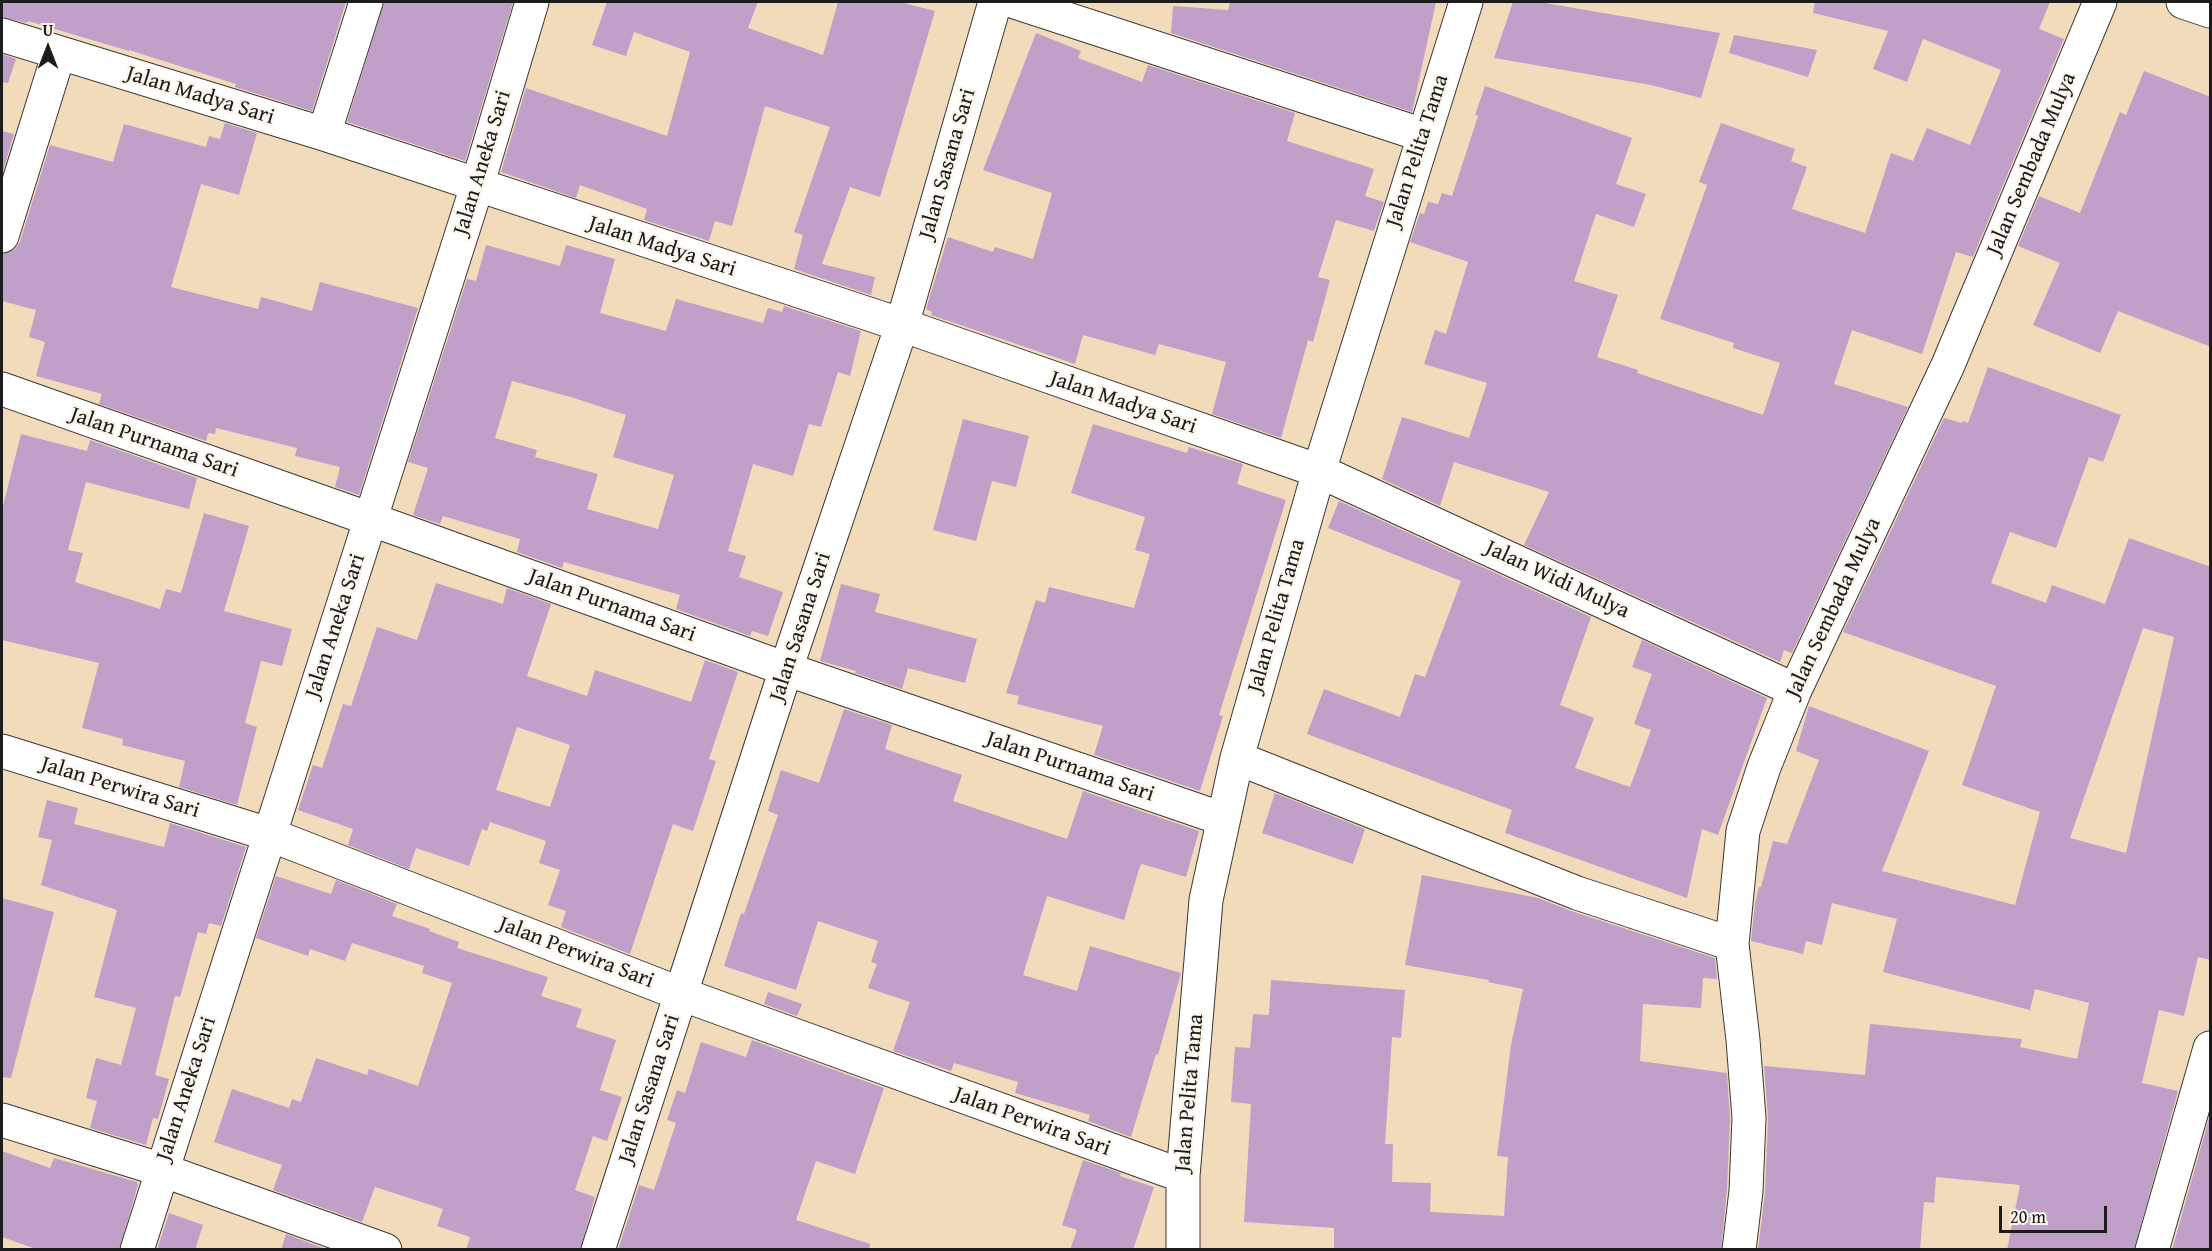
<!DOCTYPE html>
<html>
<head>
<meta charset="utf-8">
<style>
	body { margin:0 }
	#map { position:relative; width:2212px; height:1251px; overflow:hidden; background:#f2dbbb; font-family:"Gentium Book Plus",serif }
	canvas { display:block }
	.frame { position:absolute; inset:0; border:3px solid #1c1c1c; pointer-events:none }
	.north { position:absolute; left:18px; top:18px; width:60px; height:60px; -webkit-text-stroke:4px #fbf7ec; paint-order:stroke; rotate:0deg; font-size:16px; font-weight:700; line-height:24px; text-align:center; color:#1c1c1c }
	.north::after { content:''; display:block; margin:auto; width:21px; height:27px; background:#1c1c1c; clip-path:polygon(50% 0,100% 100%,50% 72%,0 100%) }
	.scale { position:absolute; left:1999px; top:1206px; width:108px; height:27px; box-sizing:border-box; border:3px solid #1c1c1c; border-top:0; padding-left:8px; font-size:18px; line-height:21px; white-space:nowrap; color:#1c1c1c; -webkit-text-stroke:4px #fbf7ec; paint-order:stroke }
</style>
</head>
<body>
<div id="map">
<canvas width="2212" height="1251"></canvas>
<div class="frame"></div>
<div class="north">U</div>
<div class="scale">20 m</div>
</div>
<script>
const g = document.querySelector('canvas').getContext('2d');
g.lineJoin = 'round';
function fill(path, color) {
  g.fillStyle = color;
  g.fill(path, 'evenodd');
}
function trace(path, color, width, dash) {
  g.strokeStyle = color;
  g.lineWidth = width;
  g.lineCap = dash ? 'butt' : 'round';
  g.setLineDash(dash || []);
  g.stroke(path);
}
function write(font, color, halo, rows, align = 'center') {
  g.font = font + ' "Gentium Book Plus",serif';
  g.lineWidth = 5;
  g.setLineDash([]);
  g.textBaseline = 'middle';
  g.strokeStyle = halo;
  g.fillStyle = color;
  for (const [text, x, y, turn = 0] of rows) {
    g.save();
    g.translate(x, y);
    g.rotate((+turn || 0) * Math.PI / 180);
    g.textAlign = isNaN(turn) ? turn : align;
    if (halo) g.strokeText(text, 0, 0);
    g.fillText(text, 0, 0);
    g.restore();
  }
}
fill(new Path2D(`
	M2 2H346L312 111 235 87 236 84 129 50V51L28 21 27 23 2 17Z
	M384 2H513L465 161 347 122Z
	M607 2H758L748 28 823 55 838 2H900L935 11 880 197 850 187 822 264 875 277 871 295 794 269 803 235 794 232 830 127 765 106 732 226 715 221 709 241 644 220 647 209 580 185 576 198 501 172 526 88 667 136 690 52 634 32 626 56 592 45Z
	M1230 2H1436L1412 112 1171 33 1173 6 1228 10Z
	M1513 2H1539L1720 33 1701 98 1651 85 1494 58Z
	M1815 2H2050L2039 29 2064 39 1973 257 1956 252 1922 354 1852 330 1834 384 1908 407 1792 653 1784 650 1780 662 1524 545 1549 492 1454 462 1440 506 1382 479 1402 417 1469 438 1487 383 1424 364 1435 330 1446 334 1468 262 1410 242 1420 213 1424 214 1428 202 1438 204 1442 193 1452 196 1478 116 1475 115 1485 86 1632 138 1616 184 1646 194 1634 227 1596 214 1574 281 1618 295 1597 357 1638 370 1637 373 1763 415 1780 363 1733 348 1734 343 1660 319 1707 185 1699 182 1721 123 1795 149 1791 161 1807 167 1792 209 1865 233 1891 153 1913 161 1927 128 1970 145 2001 70 1923 39 1907 82 1873 69 1888 31 1813 13Z
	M1036 33 1081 51 1078 58 1142 82 1148 65 1295 113 1287 141 1374 169 1365 196 1384 202 1374 231 1336 220 1318 277 1330 280 1313 342 1308 340 1281 438 1212 414 1226 362 1159 344 1155 355 1083 335 1075 364 931 315 932 312 926 309 948 237 993 252 995 247 1033 259 1052 193 983 170Z
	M1734 35 1817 50 1808 77 1729 53Z
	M2 54 16 59 8 83 2 82Z
	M2144 71 2211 97V347L2118 311 2100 353 2033 325 2060 263 2018 246 2039 196 2080 213 2120 112 2126 115Z
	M225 123 257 133 239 195 201 184 171 287 258 309 261 297 312 311 320 282 418 308 359 495 335 487 340 467 295 456 297 448 216 428 215 434 208 433 206 441 99 404 102 394 36 376 45 342 29 337 36 310 2 301V254L14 250 20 242 50 145 113 162 124 124 206 147 209 136 220 139Z
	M2 131 14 134 2 175Z
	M486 245 560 266 566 245 615 259 600 313 666 331 676 299 763 323 768 308 782 312 784 306 861 331 850 376 838 372 821 427 809 424 793 476 753 464 728 551 746 556 739 577 783 592 768 636 752 631 750 636 676 609 680 595 564 562 562 568 517 552 520 539 443 516 440 524 413 515 428 468 408 462 467 279 476 281ZM512 381 574 398 626 415 613 457 674 475 658 529 587 509 598 474 535 457 537 450 495 438Z
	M1988 367 2121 415 2103 462 2089 457 2056 548 2010 532 1991 583 2046 603 2052 585 2105 604 2129 538 2211 567V960L2198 957 2184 1016 2159 1010 2142 1083 2178 1091 2134 1250H2007L2020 1185 1936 1177 1934 1203 1924 1202 1920 1250H1758L1765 1192 1768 1119 1764 1066 1865 1075 1870 1024 2022 1039 2020 1047 2077 1059 2089 1003 2035 989 2030 1010 1883 972 1897 919 1832 903 1822 945 1806 941 1803 954 1751 941 1755 903 1759 887H1761L1773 841 1787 844 1819 760 1796 751 1809 706 1929 751 1882 871 2015 905 2040 812 1962 785 1996 686 1843 632 1944 418 1962 423 1963 421 1968 423ZM2143 628 2174 637 2126 853 2070 838Z
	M963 419 1029 436 1016 487 992 481 976 541 933 530Z
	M1093 424 1187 453 1189 447 1243 464 1237 484 1286 500 1219 715 1223 716 1200 791 1094 755 1103 726 1017 704 1019 696 1006 693 1036 600 1045 603 1049 587 1134 608 1150 554 1135 550 1145 517 1071 493Z
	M21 434 87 451 90 440 197 478 189 509 86 482 68 550 83 553 75 582 160 609 166 589 181 593 204 513 249 526 224 611 292 629 282 666 261 661 245 723 257 727 237 805 179 787 185 761 122 745 123 739 82 728 99 663 2 640V510Z
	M1339 501 1591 617 1560 705 1594 718 1575 768 1630 787 1651 730 1634 724 1652 674 1632 667 1642 640 1767 698 1718 835 1702 829 1687 898 1505 833 1512 810 1307 734 1324 689 1400 717 1415 674 1425 677 1461 581 1328 528Z
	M436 583 503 604 507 588 551 604 527 676 587 696 595 670 691 702 705 660 738 672 709 759 716 761 693 831 673 824 630 954 561 927 566 911 548 905 560 870 539 863 546 841 490 822 487 831 482 829 469 866 416 848 409 869 348 845 353 829 298 810 313 765 322 768 343 704 351 706 377 627 417 640ZM517 727 570 745 550 807 496 790Z
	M841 584 880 594 875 612 977 639 965 683 908 668 902 689 855 673 856 671 820 661Z
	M844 709 892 725 885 749 962 775 953 801 1067 839 1083 791 1199 831 1186 877 1142 864 1140 866 1124 920 1047 896 1023 975 1077 991 1090 946 1181 973 1158 1055 1156 1054 1131 1137 1088 1121 1090 1115 1015 1093 1018 1082 954 1063 951 1071 893 1051 910 1002 868 988 877 964 871 962 878 941 818 921 796 990 724 966 741 913 744 914 778 815 768 811 781 770 819 783Z
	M1275 793 1365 829 1353 864 1262 833Z
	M47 800 78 808 74 824 164 847 170 823 246 847 221 926 209 923 206 934 198 932 180 997 175 996 155 1075 169 1079 158 1119 153 1118 146 1145 90 1128 97 1101 86 1098 96 1058 121 1065 136 1008 94 997 117 910 41 885 52 840 38 837Z
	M1422 875 1538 898 1571 911 1715 958 1717 979 1703 978 1701 1008 1643 1004 1640 1061 1727 1073 1730 1118 1727 1190 1721 1250H1334V1228L1244 1222 1251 1104 1231 1102 1235 1047 1250 1048 1253 1014 1269 1015 1271 980 1405 990 1401 1038 1392 1037 1385 1144H1393L1392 1182 1431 1183 1430 1212 1504 1216 1508 1157 1497 1156 1511 1045 1523 989 1488 982 1489 980 1405 965Z
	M276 876 331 894 336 880 397 904 392 916 430 929 429 931 459 942 457 948 548 977 541 996 582 1009 576 1027 616 1040 600 1090 622 1097 607 1141 593 1136 575 1190 595 1197 580 1250H466L470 1237 437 1226 443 1209 375 1187 362 1222 273 1190 282 1165 214 1142 232 1089 289 1108 292 1099 301 1102 316 1058 367 1075 369 1069 418 1086 452 983 422 973 424 966 352 943 345 961 310 949 308 956 256 938Z
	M2 898 54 912 11 1078 2 1077Z
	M768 992 802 1004 797 1016 764 1004Z
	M752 1040 884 1088 855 1174 816 1161 796 1220 870 1244 869 1250H618L639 1185 654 1190 676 1123 667 1120 677 1090 685 1093 701 1042 746 1057Z
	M2210 1115 2211 1250H2172Z
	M2 1151 50 1168 54 1158 137 1182 138 1185 119 1250H39L2 1237Z
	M1083 1160 1121 1173 1120 1176 1154 1187 1133 1250H1070L1077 1230 1062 1225Z
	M169 1213 203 1225 195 1250H157Z
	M286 1234 328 1250H281Z`), '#c09fc9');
const minor = new Path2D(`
	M1015 2 1423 135
	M2183 2 2210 11
	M2 35 324 134 902 325 1319 471 1795 690
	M324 134 366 2
	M2 236 59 53
	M2 389 370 519 786 669 1223 819
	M2 751 268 834 681 994 1183 1176
	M1237 758 1577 893 1732 944
	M2 1120 162 1170 385 1250
	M137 1250 477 186 532 2
	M598 1250 786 669 902 325 995 2
	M1183 1250V1176L1206 900 1237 758 1319 471 1466 2
	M1739 1250 1746 1191 1749 1118 1743 1040 1732 944 1743 831 1764 767 1795 690 1948 365 2100 2
	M2152 1250 2210 1048`);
trace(minor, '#3c3934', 35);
trace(minor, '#fff', 33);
write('22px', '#1c1c1c', '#fbf7ec', [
	["Jalan Madya Sari",200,96,17],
	["Jalan Pelita Tama",1418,151,-72],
	["Jalan Aneka Sari",483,163,-73],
	["Jalan Sasana Sari",948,164,-74],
	["Jalan Sembada Mulya",2032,164,-67],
	["Jalan Madya Sari",662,247,18],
	["Jalan Madya Sari",1123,403,19],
	["Jalan Purnama Sari",154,443,19],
	["Jalan Widi Mulya",1557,580,25],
	["Jalan Purnama Sari",612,606,20],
	["Jalan Sembada Mulya",1834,608,-65],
	["Jalan Pelita Tama",1277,616,-74],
	["Jalan Aneka Sari",336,626,-72],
	["Jalan Sasana Sari",801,627,-72],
	["Jalan Purnama Sari",1070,767,19],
	["Jalan Perwira Sari",120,788,17],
	["Jalan Perwira Sari",576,953,21],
	["Jalan Aneka Sari",187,1089,-72],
	["Jalan Sasana Sari",650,1089,-72],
	["Jalan Pelita Tama",1190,1093,-85],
	["Jalan Perwira Sari",1032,1122,20]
]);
</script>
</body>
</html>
